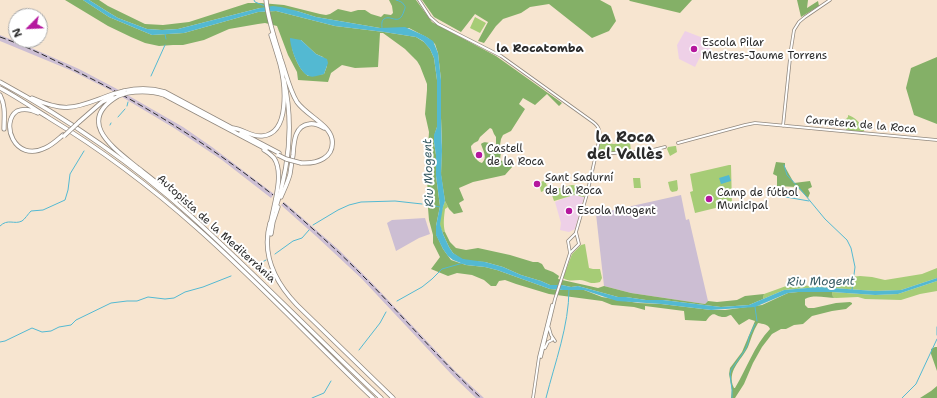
<!DOCTYPE html>
<html>
<head>
<meta charset="utf-8">
<style>
	body { margin:0 }
	#map { position:relative; width:937px; height:398px; overflow:hidden; background:#f7e5d0; font-family:"Shantell Sans",sans-serif }
	canvas { display:block }
	.north { position:absolute; left:8px; top:8px; width:40px; height:40px; box-sizing:border-box; background:#fff; border:1px solid #aaa; border-radius:50%; rotate:246deg; font-size:11px; font-weight:700; line-height:16px; text-align:center; color:#2b2b2b }
	.north::after { content:''; display:block; margin:auto; width:14px; height:18px; background:#b5179e; clip-path:polygon(50% 0,100% 100%,50% 72%,0 100%) }
</style>
</head>
<body>
<div id="map">
<canvas width="937" height="398"></canvas>
<div class="north">N</div>
</div>
<script>
const g = document.querySelector('canvas').getContext('2d');
g.lineJoin = 'round';
function fill(path, color) {
  g.fillStyle = color;
  g.fill(path, 'evenodd');
}
function trace(path, color, width, dash) {
  g.strokeStyle = color;
  g.lineWidth = width;
  g.lineCap = dash ? 'butt' : 'round';
  g.setLineDash(dash || []);
  g.stroke(path);
}
function write(font, color, halo, rows, align = 'center') {
  g.font = font + ' "Shantell Sans",sans-serif';
  g.lineWidth = 4;
  g.setLineDash([]);
  g.textBaseline = 'middle';
  g.strokeStyle = halo;
  g.fillStyle = color;
  for (const [text, x, y, turn = 0] of rows) {
    g.save();
    g.translate(x, y);
    g.rotate((+turn || 0) * Math.PI / 180);
    g.textAlign = isNaN(turn) ? turn : align;
    if (halo) g.strokeText(text, 0, 0);
    g.fillText(text, 0, 0);
    g.restore();
  }
}
fill(new Path2D(`
	M685 31 711 41 709 56 702 53 695 67 679 59 677 45Z
	M574 194 584 197 575 229 569 232 560 230 561 223 555 202Z`), '#eed0e7');
fill(new Path2D(`
	M0 35 27 46 79 69 117 89 183 127 212 147 274 194 271 198 222 160 174 128 112 91 70 70 0 41Z
	M681 195 686 220 689 219 708 301 705 304 631 293 604 286 596 214Z
	M284 202 338 249 373 284 456 372 484 398H476L454 377 362 279 317 237 281 205Z
	M425 218 430 234 419 238 396 251 387 223 392 220Z`), '#ccbed3');
fill(new Path2D(`
	M475 17 486 23 480 33 470 28Z
	M848 115C855 117 860 123 864 129V131L862 132 847 131 844 126V121L848 117Z
	M600 142 614 144 630 142 631 152 599 154 598 152Z
	M675 146H676L677 152 670 156 667 149 668 147Z
	M729 165H731L732 204 695 213 690 192 693 191 690 174Z
	M633 178H640L641 188H634Z
	M545 180 548 189 541 192 539 183Z
	M677 180 678 189 677 191 672 192 670 190 668 182Z
	M572 185 580 186 581 190 585 192 584 197 574 195 554 201 550 189 560 188Z
	M445 201 448 207 445 209C444 217 443 224 445 232L442 231C437 223 442 209 445 201Z
	M585 244 589 268 593 269H600L602 278 600 282C589 285 589 281 580 280 574 280 569 282 563 278L572 254 581 245Z
	M937 268V278L901 290 875 291 819 287 784 290 763 299 764 294 789 285H798L812 286 836 283 851 277 860 276 872 277 885 280 922 274Z
	M937 281V291L920 294 901 300 865 299 858 297 836 298 833 297 832 292 875 295 898 294Z`), '#a6cc76');
fill(new Path2D(`
	M65 0H83L109 17 152 35 184 33 258 12 276 11 335 26 384 32 416 37 424 42 430 49 434 58 437 80V127L435 133 434 142 436 155V176L440 206 436 226V234L443 249 451 260 466 265 485 267 497 270 550 289 563 290H584L602 297 638 303 661 304 711 310H725L762 305 788 293 798 292H832L833 297 836 298C826 298 814 294 805 299V305L808 308H814L836 303 850 302 852 303V304L846 309 832 311 812 316 803 324 794 325 786 329H781L772 334 762 347 753 363 744 384 735 398H731L732 390 729 374 730 368 742 352 755 321 749 319 739 325 731 315C729 315 727 317 725 317 715 318 715 308 706 321H704L685 320 684 311 645 306V310L634 307 612 305 602 301 549 294 516 284 505 280 499 281 496 286H491L484 280 472 275 457 273 448 276 431 269 440 257 433 243V235L429 220 428 208V192L426 173 429 162 428 146 429 132 425 114 427 90V84L420 66 417 61 405 49 383 33H380L378 67 355 68 342 65 331 73 328 82 298 80 297 72 288 55 277 26 265 23 258 24 229 29 204 40 183 45H173L159 46 145 43 131 37 108 26ZM301 40 316 54 323 57 327 66 324 74 308 76C299 69 295 59 292 48ZM758 323C763 324 768 324 770 329 754 346 747 368 735 388H734C726 371 741 361 748 347 751 339 753 331 758 323Z
	M89 0H99L108 6 145 24 163 25 189 22 248 3H261L284 5 320 14 326 15 330 14 338 9 351 12 358 10H365L371 14 381 17 384 14 391 15 393 13 392 6 389 0H416L432 22 496 56 562 103 559 106 547 94 535 105 523 98 519 104 525 109 511 131 503 135 501 139 500 145 501 151 500 160 513 166 505 175 473 182 459 188 464 200 459 203 463 212 454 214 449 209 445 201 441 175 442 143 441 118V80L438 53 435 44 428 38 409 28H380L316 17 297 11 260 8 178 29 162 30 147 29 118 18 108 12ZM490 128 492 129 494 134 496 137V147L495 148 491 149 489 143C486 142 483 142 481 144 483 151 488 157 482 163 475 161 471 152 471 146L474 143 478 141 480 137Z
	M422 0H600L611 6 616 21 609 31 592 38 549 4 530 7 521 13 503 19 496 26 484 43 478 41 488 22 475 14 461 32 434 17Z
	M629 0H692L680 13 630 1Z
	M797 0H808L807 8 818 1 819 6 801 17Z
	M937 57V124L914 115 906 88 911 68Z
	M776 162 785 163V167L794 183 810 181 812 187 808 189 810 193 808 198 797 187 777 186V176L773 174Z
	M442 231 445 232 450 242 456 248 466 250 478 248 510 255 533 262H538L542 264 545 269 553 272 559 276 558 279 598 288 604 286 631 293 705 304 708 301 717 302 737 300 745 296 764 294 763 299 749 305 721 307 663 300H646L626 297H618L578 286 571 287 562 285H550L541 281 521 275 503 267 485 262 469 261 461 259 453 253 449 247 443 234Z
	M935 347H937V371L931 354V349Z
	M937 386V398H920L931 391Z`), '#84b067');
fill(new Path2D(`
	M83 0H89L108 12 118 18 147 29 162 30 178 29 260 8 273 6 281 7 297 11 316 17 380 28 405 27 425 36 433 41 438 53 441 80V118L442 151 441 173 445 201 443 207 440 224 443 234 449 247 453 253 463 259 485 262 503 267 521 275 541 281 550 285H562L571 287 578 286 618 297H626L646 300H663L721 307 749 305 784 290 819 287 875 291 901 290 937 278V281L898 294 875 295 832 292H798L788 293 755 307 711 310 661 304 617 301 584 290H563L550 289 497 270 485 267 466 265 453 260 448 256 443 249 436 235V226L440 206 436 176V155L434 142V135L437 127V80L434 58 430 49 423 41 416 37 384 32 335 26 276 11 258 12 184 33 152 35 109 17Z
	M290 38 301 40 316 54 327 59 328 63 324 74C320 75 313 78 309 76 299 73 290 47 290 38Z
	M729 175 731 181 721 184 719 178Z`), '#53b9d2');
trace(new Path2D(`
	M254 0 255 2 265 6
	M382 28C382 25 381 21 384 19 391 14 399 27 404 11 405 8 406 7 404 5 403 2 399 1 396 0
	M165 34 166 39
	M151 76 165 45
	M127 106 128 102
	M118 117 125 109
	M110 125 111 123
	M784 165 787 175 801 190 825 219 847 240 851 248 855 267 852 290
	M771 188 780 196 809 201
	M425 204 440 207
	M313 225 338 210 349 205 361 202 395 201 422 204
	M0 226C8 218 14 225 22 221 25 219 28 214 31 211L43 210 65 200 68 190 70 174 84 151
	M275 254 293 241 302 238 309 230
	M257 265 266 260
	M397 301 422 287 432 279 442 269 463 263
	M755 307 757 321
	M937 327V335
	M0 342 5 341 32 328 42 332 51 331 59 327 71 325 76 320 111 303 127 301H137L148 297 165 299 174 298 185 292 203 287 231 276
	M359 350 380 323 386 312
	M312 398 324 393 331 381
	M546 398C555 362 569 326 569 289
	M732 398V390L730 374 731 370 745 350 748 343 749 337 755 324
	M902 398 916 384 937 339`), '#53b9d2', 1);
const tertiary = new Path2D(`
	M419 0 430 17 438 24 501 56 593 122C601 128 600 133 599 141L587 194 576 232 579 244 570 253
	M783 126 791 49 794 30 799 22 805 17 830 0
	M678 143 745 125 755 123 937 140
	M596 154 649 151 665 147
	M549 328 551 335 555 341
	M545 348 548 342 552 340V338
	M541 357 555 299 570 253 568 241 576 233
	M533 398 539 357 552 305`);
const trunk = new Path2D(`
	M275 210C289 168 294 124 284 80
	M270 223C261 255 275 282 297 305L393 398
	M271 234 273 222 278 207`);
const motorway = new Path2D(`
	M266 0C268 20 275 40 281 59 286 73 289 89 297 102 306 115 329 124 332 139 335 158 317 164 301 163
	M0 82C68 119 133 164 191 216 256 275 317 338 381 398
	M0 88C17 97 33 108 49 118 102 150 151 187 197 228 258 282 314 342 373 398
	M124 91C137 88 152 88 165 92L234 129
	M127 93C139 91 152 91 164 95L266 149
	M0 95C6 106 4 118 4 129
	M118 96C74 122 115 149 138 168 151 178 165 188 176 201
	M32 98C69 115 78 106 113 94
	M38 113C32 110 24 108 17 111 0 122 14 163 45 148 52 145 57 140 63 135
	M79 122 102 102 113 97
	M233 128C243 129 251 137 262 136 291 134 285 83 280 64 277 54 274 44 271 35
	M241 133 279 153
	M264 150C268 152 271 155 274 158 285 174 273 207 270 226
	M281 197C284 190 288 182 290 174 291 167 292 161 293 155 294 143 294 126 309 124 314 123 319 125 324 128`);
trace(tertiary, '#91887e', 3.5);
trace(trunk, '#91887e', 5);
trace(motorway, '#91887e', 5);
trace(tertiary, '#fff', 2);
trace(trunk, '#fff', 3.5);
trace(motorway, '#fff', 3.5);
trace(new Path2D(`
	M0 37C29 47 58 62 86 76 152 109 215 149 273 195
	M283 203C310 226 337 250 362 275 402 315 439 359 481 398`), '#2b2b2b', 1, [6, 3]);
const motorwayBridge = new Path2D(`
	M113 94 124 91
	M118 96 127 93
	M64 136 79 122
	M278 155 286 159 301 163`);
trace(motorwayBridge, '#91887e', 5, []);
trace(motorwayBridge, '#fff', 3.5);
for (const [x, y, r, color] of [
	[694,49,4,"#b5179e"],
	[479,155,4,"#b5179e"],
	[537,184,4,"#b5179e"],
	[709,199,4,"#b5179e"],
	[569,211,4,"#b5179e"]
]) {
  const dot = new Path2D();
  dot.arc(x, y, r, 0, 2 * Math.PI);
  g.fillStyle = color;
  g.fill(dot);
  trace(dot, '#fff', 1.5);
}
write('11px', '#2b2b2b', '#fff', [
	["Escola Pilar",702,43],
	["Mestres-Jaume Torrens",702,56],
	["Castell",487,149],
	["de la Roca",487,162],
	["Sant Sadurní",545,178],
	["de la Roca",545,191],
	["Camp de fútbol",717,193],
	["Municipal",717,206],
	["Escola Mogent",577,211]
], 'left');
write('11px', '#2b2b2b', '#fff', [
	["Carretera de la Roca",861,125,5],
	["Autopista de la Mediterrània",216,229,42]
]);
write('bold 12px', '#2b2b2b', '#fff', [
	["la Rocatomba",540,49]
]);
write('italic 12px', '#395d65', '#fff', [
	["Riu Mogent",429,173,-92],
	["Riu Mogent",821,282,-1]
]);
write('bold 15px', '#2b2b2b', '#fff', [
	["la Roca",625,138],
	["del Vallès",625,155]
]);
</script>
</body>
</html>
